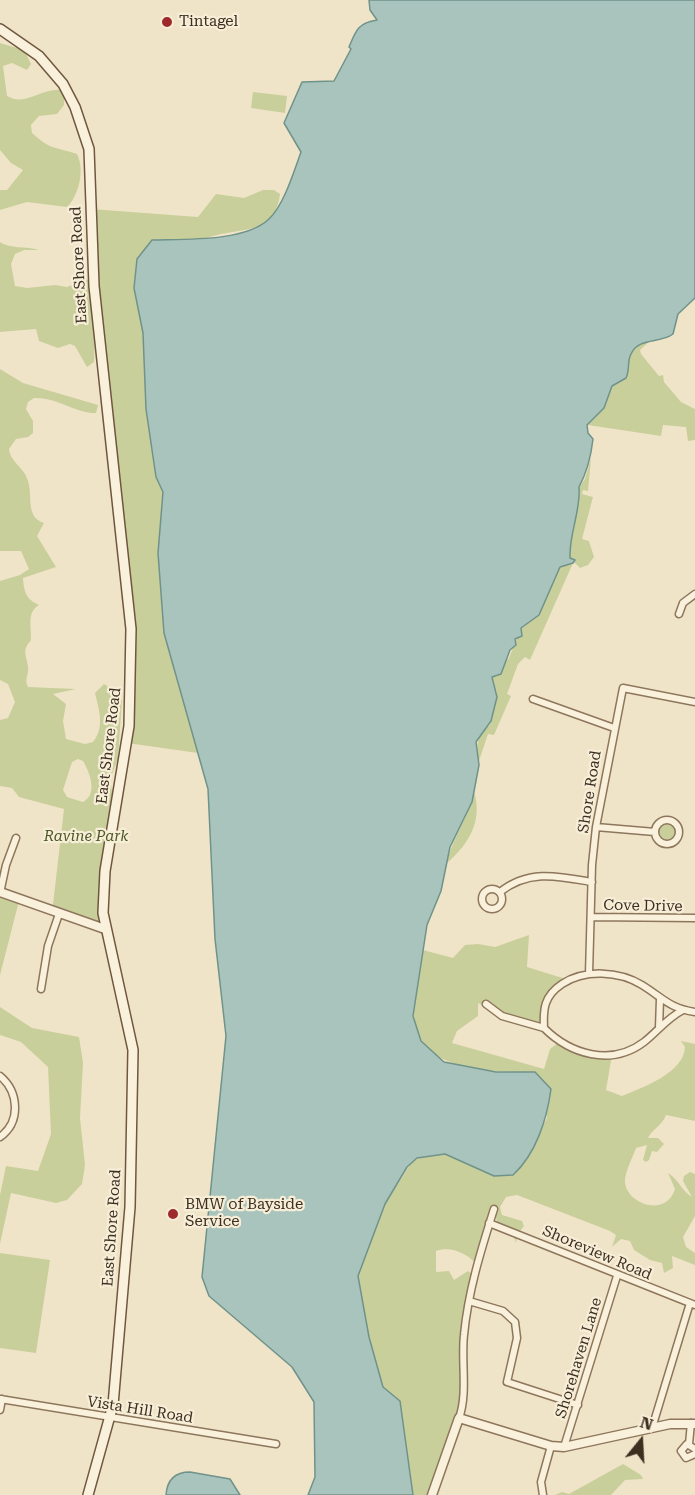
<!DOCTYPE html>
<html>
<head>
<meta charset="utf-8">
<style>
	body { margin:0 }
	#map { position:relative; width:695px; height:1495px; overflow:hidden; background:#f0e4c8; font-family:"Roboto Serif",serif }
	canvas { display:block }
	.north { position:absolute; left:611px; top:1411px; width:60px; height:60px; -webkit-text-stroke:4px #f7eed8; paint-order:stroke; rotate:18deg; font-size:16px; font-weight:700; line-height:24px; text-align:center; color:#3d2e20 }
	.north::after { content:''; display:block; margin:auto; width:21px; height:27px; background:#3d2e20; clip-path:polygon(50% 0,100% 100%,50% 72%,0 100%) }
</style>
</head>
<body>
<div id="map">
<canvas width="695" height="1495"></canvas>
<div class="north">N</div>
</div>
<script>
const g = document.querySelector('canvas').getContext('2d');
g.lineJoin = 'round';
function fill(path, color) {
  g.fillStyle = color;
  g.fill(path, 'evenodd');
}
function trace(path, color, width, dash) {
  g.strokeStyle = color;
  g.lineWidth = width;
  g.lineCap = dash ? 'butt' : 'round';
  g.setLineDash(dash || []);
  g.stroke(path);
}
function write(font, color, halo, rows, align = 'center') {
  g.font = font + ' "Roboto Serif",serif';
  g.lineWidth = 4.5;
  g.setLineDash([]);
  g.textBaseline = 'middle';
  g.strokeStyle = halo;
  g.fillStyle = color;
  for (const [text, x, y, turn = 0] of rows) {
    g.save();
    g.translate(x, y);
    g.rotate((+turn || 0) * Math.PI / 180);
    g.textAlign = isNaN(turn) ? turn : align;
    if (halo) g.strokeText(text, 0, 0);
    g.fillText(text, 0, 0);
    g.restore();
  }
}
fill(new Path2D(`
	M0 43 24 50 31 64 27 70 12 63 3 66 7 96C26 107 41 88 61 90L64 94V105L57 114 39 116 31 125 32 133C52 151 54 146 77 154 85 169 79 196 67 207L27 202 0 210V190H7L23 170 11 163 0 150Z
	M253 92 287 96 285 113 251 108Z
	M263 190H274L280 194C275 237 236 227 207 238 189 245 152 276 134 288L143 333 146 409 156 477 163 492 158 553 164 633 198 753 127 743 132 666 91 209 198 217 216 194 244 198Z
	M0 242C10 249 26 246 39 250H24L15 254 11 264 15 286 27 288 55 285 67 287 85 279 89 280 95 330 94 362 87 367 75 346 70 344 58 348 39 341 36 329 0 332Z
	M650 341 640 350 641 354 659 376 663 375 664 382 681 402 695 409V440L688 441 686 427 663 425 661 436 588 425 604 408 612 386C628 379 627 370 630 354L641 343Z
	M0 369 23 383 98 405 96 413C74 413 57 397 34 398L28 402 26 409 33 421V433L28 437 16 439 9 449C10 462 25 468 28 481 33 496 25 517 44 523L37 536 56 567 23 578C24 592 26 599 39 605 26 613 32 627 31 640 21 652 27 655 28 667 29 675 24 679 28 687L76 689 53 694 66 704 63 721 66 739 85 744 93 742C105 727 99 710 95 693L104 684 117 692 122 700 118 759 110 779 114 805 109 808H116L105 871V929L52 913 64 809 19 797 12 788 0 786V720L8 718 15 702 8 684 0 680V581L20 575 29 569 21 551H0ZM78 759 83 761C90 773 98 794 83 802L67 797 63 790 72 762Z
	M591 458 588 491 583 490 582 494 593 497 582 539 589 541 594 557 588 565 580 568 570 558C568 534 581 511 579 487L585 479Z
	M573 563 530 660 525 657 518 664 507 694 511 696 494 735 488 734 478 764C477 749 475 734 490 725L497 693 492 677 509 658 521 628 531 619 560 567Z
	M474 791C483 821 469 844 447 863 452 837 469 817 474 791Z
	M655 832a12 12 0 1 1 24 0a12 12 0 1 1-24 0Z
	M0 894 19 901 0 975Z
	M529 935 527 967 569 980 550 993 544 1028 489 1009 478 1003V1016L457 1031 452 1043 544 1069 550 1049 558 1043 575 1051 612 1055 606 1090 622 1096C643 1087 684 1073 685 1047L681 1041 695 1044V1121L666 1115C662 1126 653 1128 648 1138H658L664 1144 657 1152 652 1151 649 1160 646 1162 643 1160 647 1145 636 1148C633 1157 626 1169 625 1180 624 1203 666 1219 675 1189L668 1173C679 1180 681 1190 692 1197L683 1181 684 1176 690 1172 695 1174V1216L683 1237 686 1247 695 1253V1265L672 1256 673 1268 664 1273 662 1263 650 1260 634 1250 630 1241 621 1239 612 1247 616 1235 610 1231 517 1195 506 1197 500 1207 502 1215 522 1221 524 1226 517 1235 516 1243 512 1231 499 1228 495 1215 476 1264C467 1253 450 1246 436 1251V1272L449 1271 454 1280 468 1271 472 1274 464 1333 462 1405 432 1495H413L410 1469 383 1388 369 1337 358 1276 385 1204 411 1163C435 1143 489 1165 516 1172L547 1118 535 1072C494 1072 416 1073 414 1015 413 994 420 970 423 950L453 958 465 945 478 944 495 947Z
	M0 1007 32 1028 79 1037 83 1063 80 1118 85 1165 82 1184 67 1200 56 1203 11 1193 0 1244V1195L6 1166 38 1171 51 1134 48 1067 21 1042 0 1035Z
	M0 1253 50 1260 36 1353 0 1348Z
	M623 1464 641 1475 643 1479 625 1480 611 1495H555L562 1492 569 1494Z`), '#c9cf9b');
const water = new Path2D(`
	M369 0H695V298L678 314 673 334C660 344 639 337 631 354 627 361 630 370 626 378L612 386 604 408 587 425 588 433 593 439C591 457 587 472 579 487 581 511 569 533 570 558L575 560 573 563 560 567 539 615 521 628 522 636 515 639 516 645 510 650 501 674 492 677 497 697 491 721 476 742 479 765 472 802 450 847 441 891 427 925 413 1016 421 1041 444 1062 496 1072H535L551 1089C547 1119 536 1154 513 1175L494 1176 445 1154 417 1158 407 1167 385 1204 358 1276 369 1337 383 1387 400 1401 413 1495H308L315 1477 314 1402 292 1367 209 1296 202 1277 226 1036 215 939 208 789 164 633 158 553 163 492 156 477 146 409 143 333 134 288 137 259 152 240C184 239 245 242 269 219 284 205 294 171 301 152L284 123 302 82 334 81 351 49 349 47C356 30 358 23 377 20L370 10Z
	M190 1472 230 1479 240 1495H166C167 1480 175 1472 190 1472Z`);
fill(water, '#a9c4bc');
trace(water, '#6f938a', 1.5);
const minor = new Path2D(`
	M679 614 683 603 695 594
	M533 699 614 728
	M655 832a12 12 0 1 1 24 0a12 12 0 1 1-24 0Z
	M596 827 655 832
	M482 899a10 10 0 1 1 20 0a10 10 0 1 1-20 0Z
	M500 892C529 869 558 876 592 882
	M0 893 6 865 16 838
	M591 917 695 918
	M589 974 592 865 596 827 623 688 695 702
	M41 989 48 946 59 914
	M486 1004 502 1016 544 1028
	M683 1010C667 1018 657 1032 644 1042 611 1067 570 1054 544 1028 543 1009 544 996 562 984 585 969 619 971 642 985 663 998 669 1008 695 1012
	M659 1028 660 999
	M0 1076C19 1092 21 1122 0 1137
	M489 1223 695 1305
	M469 1301 503 1311 515 1322 517 1338 507 1382 578 1405
	M0 1399 276 1444
	M0 1410 2 1399
	M459 1418C468 1394 461 1361 464 1335 468 1292 481 1250 494 1209
	M652 1428 690 1303
	M689 1444 691 1423
	M564 1447 617 1276
	M695 1449 687 1444 681 1451 686 1458 695 1454
	M543 1495 541 1482 551 1446`);
const tertiary = new Path2D(`
	M0 892 105 929
	M432 1495 459 1418 551 1446 564 1447 670 1424H695`);
const secondary = new Path2D(`
	M0 29 39 56 63 84 75 107 89 149 94 286 131 629 129 726 105 871 103 913 133 1050 130 1207 113 1405 88 1495`);
trace(minor, '#8d765c', 9);
trace(tertiary, '#8d765c', 11);
trace(secondary, '#6f573f', 12);
trace(minor, '#faf1dc', 6);
trace(tertiary, '#faf1dc', 8);
trace(secondary, '#faf1dc', 9);
for (const [x, y, r, color] of [
	[167,22,6,"#9e2a2b"],
	[173,1214,6,"#9e2a2b"]
]) {
  const dot = new Path2D();
  dot.arc(x, y, r, 0, 2 * Math.PI);
  g.fillStyle = color;
  g.fill(dot);
  trace(dot, '#f7eed8', 2);
}
write('15px', '#3d2e20', '#f7eed8', [
	["Tintagel",179,22],
	["BMW of Bayside",185,1205],
	["Service",185,1222]
], 'left');
write('15px', '#3d2e20', '#f7eed8', [
	["East Shore Road",79,265,-93],
	["East Shore Road",109,746,-83],
	["Shore Road",590,792,-81],
	["Cove Drive",643,906,1],
	["East Shore Road",112,1228,-86],
	["Shoreview Road",597,1253,23],
	["Shorehaven Lane",579,1358,-73],
	["Vista Hill Road",140,1410,9]
]);
write('italic 15px', '#4d5a26', '#f7eed8', [
	["Ravine Park",86,837]
]);
</script>
</body>
</html>
